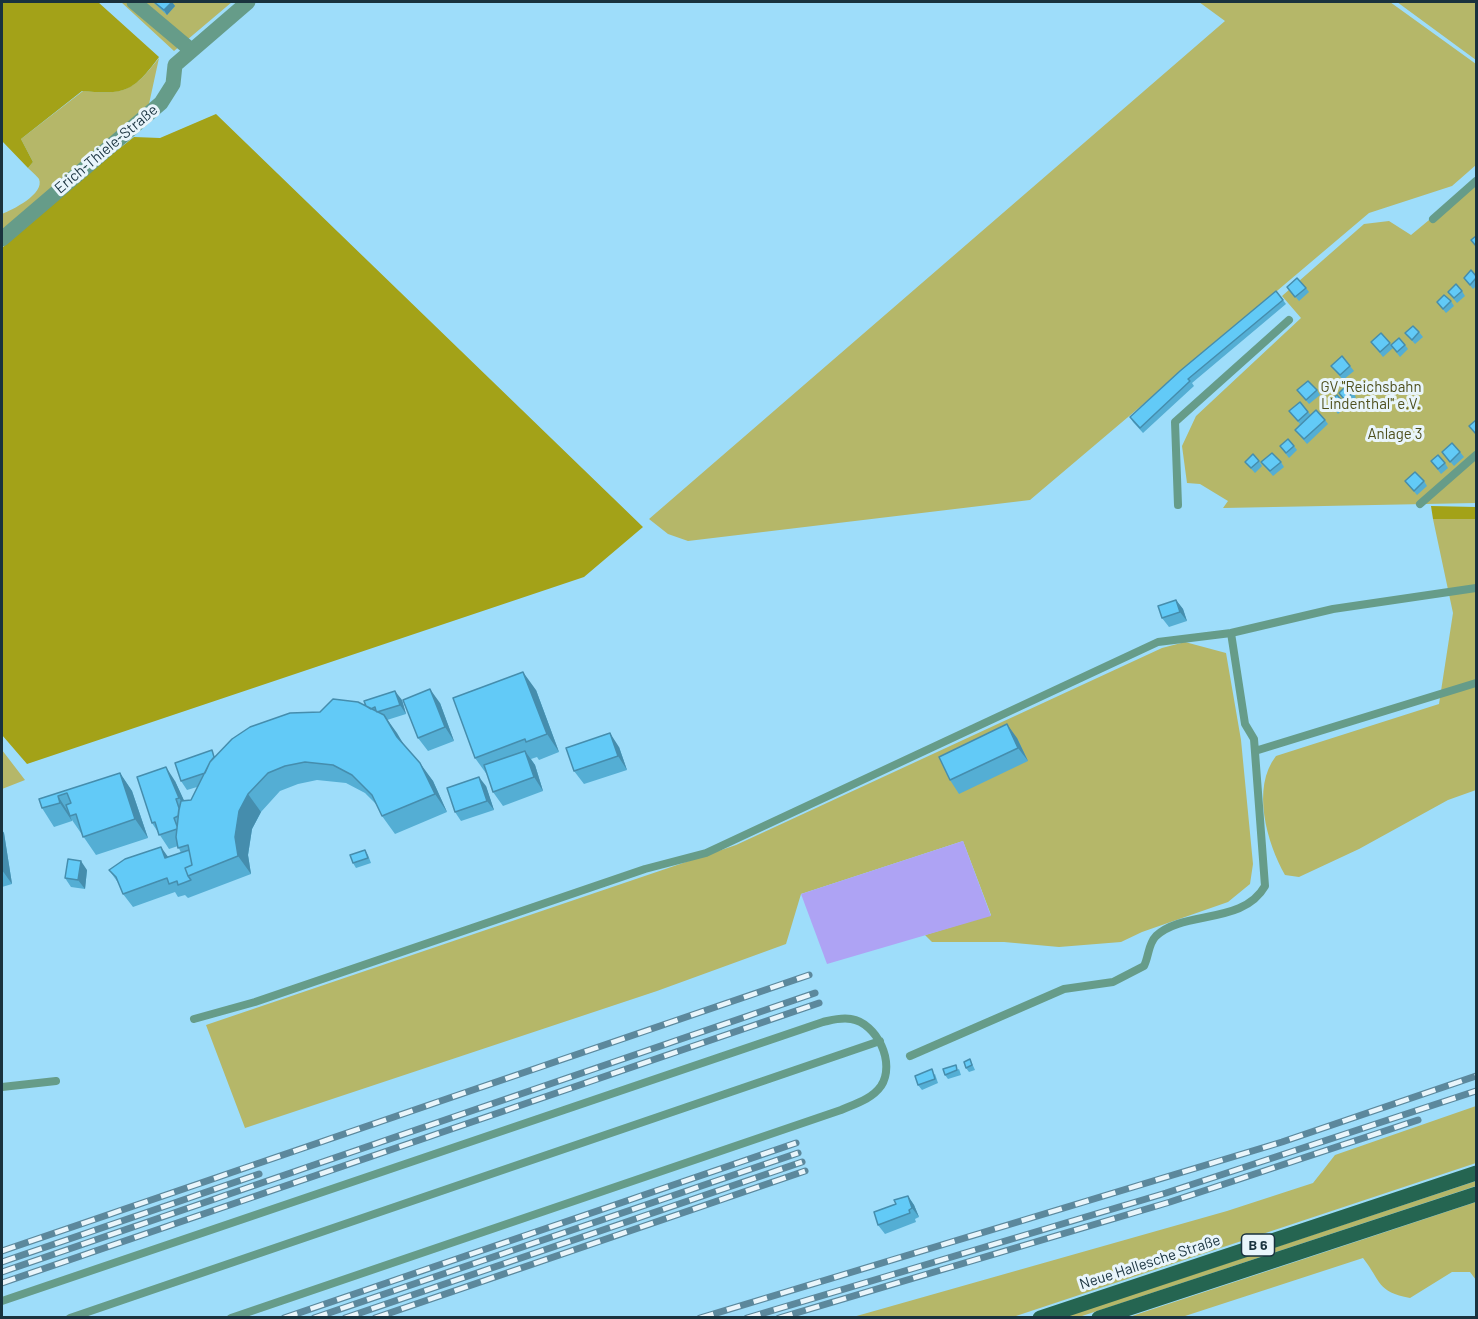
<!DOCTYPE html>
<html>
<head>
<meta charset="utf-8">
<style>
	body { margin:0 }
	#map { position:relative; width:1478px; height:1319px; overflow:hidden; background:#9eddfa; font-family:Barlow,sans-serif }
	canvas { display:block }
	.frame { position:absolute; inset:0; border:3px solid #19323e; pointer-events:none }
</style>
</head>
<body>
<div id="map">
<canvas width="1478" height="1319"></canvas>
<div class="frame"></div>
</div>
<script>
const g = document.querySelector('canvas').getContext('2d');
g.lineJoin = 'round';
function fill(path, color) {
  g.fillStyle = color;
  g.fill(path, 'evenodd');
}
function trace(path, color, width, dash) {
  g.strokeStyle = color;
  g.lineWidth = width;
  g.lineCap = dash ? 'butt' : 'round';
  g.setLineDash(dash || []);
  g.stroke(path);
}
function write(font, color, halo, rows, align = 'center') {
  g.font = font + ' Barlow,sans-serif';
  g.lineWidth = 6;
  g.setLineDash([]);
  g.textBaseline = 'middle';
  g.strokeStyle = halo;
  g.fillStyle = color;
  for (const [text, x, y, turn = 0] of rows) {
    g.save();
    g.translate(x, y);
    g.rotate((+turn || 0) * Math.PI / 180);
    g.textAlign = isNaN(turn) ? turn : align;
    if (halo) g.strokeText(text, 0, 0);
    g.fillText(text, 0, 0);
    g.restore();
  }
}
fill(new Path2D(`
	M121 2H232L174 51Z
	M1199 2H1390L1476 64V165L1452 186 1369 213 1030 500 688 541 668 534 649 519 1225 21Z
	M1397 2H1476V60Z
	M159 58 149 104 2 231V214C12 210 45 194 39 179 37 176 31 171 28 168L33 162 21 139 83 91C125 95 133 91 159 58Z
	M1476 181V503L1223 508 1228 501 1200 484 1187 483 1182 446 1196 416 1301 318 1282 296 1364 224 1389 221 1411 235Z
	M1433 519H1476V790L1448 800 1359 849 1299 877 1285 875C1267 843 1251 788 1276 756L1439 704 1453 613Z
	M1185 642 1226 653 1241 740 1253 864 1250 884 1228 902 1142 932 1121 942 1059 947 1004 942H932L925 935 991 915 963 841 801 894 786 944 657 991 245 1128 206 1025 736 845 1162 648Z
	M2 750 25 780 2 789Z
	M1476 1106V1163L1013 1317H853L1227 1211 1313 1183 1335 1155Z
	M1476 1181V1186L1079 1317 1061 1318Z
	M1476 1202V1280L1470 1272H1452L1410 1298C1377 1292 1381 1281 1363 1258L1182 1317H1129Z`), '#b5b769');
fill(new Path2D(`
	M2 2H98L159 57C133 92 125 95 82 91L21 139 33 162 28 168 2 141Z
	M216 114 643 527 584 577 27 764 2 735V248L55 199 134 137 160 138Z
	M1431 506 1476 507V519H1433Z`), '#a3a218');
fill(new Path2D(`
	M963 841 991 916 827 964 801 894Z`), '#aea3f4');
trace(new Path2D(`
	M1433 219 1476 181
	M1420 504 1476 455
	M1178 505 1175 422 1289 320
	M1255 751 1476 683
	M194 1019 255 1002 645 869 706 853 1158 642 1231 633 1333 609 1476 588
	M910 1056 1064 989 1113 982 1144 966C1149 956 1148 944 1156 936 1184 910 1243 925 1265 886L1254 739 1245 724 1231 633
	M2 1087 56 1081
	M2 1301 823 1022C832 1020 841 1017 851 1019 877 1023 896 1063 881 1086 872 1099 855 1104 841 1110L231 1318
	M70 1318 880 1041`), '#669c89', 8);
trace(new Path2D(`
	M134 2 191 50
	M2 239 161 103 173 84 175 65 248 2`), '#669c89', 15);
trace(new Path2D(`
	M1040 1318 1476 1173
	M1099 1318 1476 1194`), '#256551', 15);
const rail = new Path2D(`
	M2 1251 809 975
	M2 1262 259 1174
	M2 1272 815 993
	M2 1283 819 1003
	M284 1318 796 1143
	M314 1318 798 1153
	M345 1318 802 1162
	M375 1318 805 1171
	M700 1318 1282 1142 1476 1076
	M747 1318 1166 1193 1476 1091
	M779 1318 1170 1202 1418 1120`);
trace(rail, '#5c889c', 7);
trace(rail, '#e9f5fb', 4.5, [14]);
fill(new Path2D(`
	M153 2H172L175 6 167 15Z
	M1476 276V286L1473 289 1464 278Z
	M1287 287 1306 288 1309 292 1299 301Z
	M1462 291 1465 296 1457 303 1448 292Z
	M1283 300 1286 304 1192 383 1194 386 1143 433 1133 422 1130 417Z
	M1451 301 1454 306 1446 313 1437 302Z
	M1419 332 1423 337 1415 344 1405 333Z
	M1381 333 1391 345H1405L1408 349 1400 357 1393 348 1383 357 1371 342Z
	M1331 366H1350L1354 371 1343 380Z
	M1297 390H1317L1320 395 1309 404Z
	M1339 393H1353L1356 397 1348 405Z
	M1329 402H1343L1346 406 1338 414Z
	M1289 411 1308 412 1311 415 1325 420 1328 424 1307 444 1295 430 1300 424Z
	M1280 446H1294L1297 450 1289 458Z
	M1442 452H1460L1464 457 1454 466Z
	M1259 461 1262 466 1255 473 1245 462Z
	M1431 461 1445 463 1448 468 1441 474Z
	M1261 462H1281L1284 467 1273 476Z
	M1405 481H1424L1427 486 1417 495Z
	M1176 600 1183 609 1187 621 1169 627 1162 618Z
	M536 690 559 752 539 760 537 757 531 759 535 765 543 791 503 806 493 792 488 776 475 758Z
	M402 700 406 714 387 720 403 744 433 781 447 812 395 834 382 816 377 805 365 793 346 783 317 780 298 784 280 791 261 812 252 829 248 855 251 874 188 898 185 895 178 897 175 892 133 907 123 894 119 884 109 870 168 857 181 853 178 846 169 849 152 823 175 781 184 801 191 800 197 787 187 790 181 781 216 756 320 712 366 706Z
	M440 703 454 741 428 751 418 738Z
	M1017 738 1028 761 959 794 950 780Z
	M619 747 627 770 584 784 574 771Z
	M120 773 132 791 148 838 96 855 72 820V821L54 827 42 808 39 799Z
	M486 786 494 810 461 821 455 812Z
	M2 830 4 833 12 884 2 887Z
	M365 850 368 855 371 863 356 868 353 863Z
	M87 870 85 889 71 887 65 878Z
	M970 1059 975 1070 969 1072 966 1068Z
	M959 1069 961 1075 948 1079 945 1075Z
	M935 1074 938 1083 922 1090 918 1085Z
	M908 1196 914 1205 919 1217 915 1219 916 1222 885 1234 878 1225 896 1204Z`), '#54aed4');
fill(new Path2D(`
	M172 2 175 6 167 15 164 10Z
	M1176 600 1183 609 1187 621 1180 612Z
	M523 672 536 690 559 752 547 734Z
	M430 689 440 703 454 741 445 727Z
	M395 691 402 700 406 714 400 705Z
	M384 715 397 733 410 755 397 737Z
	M1007 724 1017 738 1028 761 1018 748Z
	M610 733 619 747 627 770 618 756Z
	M525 751 535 765 543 791 534 777Z
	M420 763 433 781 447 812 435 794Z
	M166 767 175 781 189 811 179 798Z
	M120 773 132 791 148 838 135 819Z
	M479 777 486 786 494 810 487 801Z
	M248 794 261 812 252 829 248 855 251 874 238 856 235 837 239 811Z
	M58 796 70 815V816L72 821 60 803Z
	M2 830 4 833 12 884 2 870Z
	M161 847 171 861 165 858Z
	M81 861 87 870 85 889 78 880Z
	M908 1196 914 1205 919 1217 912 1208Z`), '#458dad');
const building = new Path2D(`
	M154 2H172L164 10Z
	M1476 236V246L1471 240Z
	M1471 270 1476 276V278L1470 285 1464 278Z
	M1297 278 1306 288 1295 297 1287 287Z
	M1456 284 1462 291 1454 298 1448 292Z
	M1276 291 1283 300 1188 379 1190 381 1140 428 1130 417 1180 371Z
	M1444 295 1451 301 1443 309 1437 302Z
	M1413 326 1419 332 1412 340 1405 333Z
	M1381 333 1390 343 1380 352 1371 342Z
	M1399 338 1405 345 1397 352 1391 345Z
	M1342 356 1350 366 1340 375 1331 366Z
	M1308 381 1317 390 1306 400 1297 390Z
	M1346 386 1353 393 1345 400 1339 393Z
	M1337 395 1343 402 1335 409 1329 402Z
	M1300 402 1308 412 1298 421 1289 411Z
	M1316 410 1325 420 1304 439 1295 430Z
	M1476 420V434L1469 426Z
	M1288 439 1294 446 1286 453 1280 446Z
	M1452 443 1460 452 1450 462 1442 452Z
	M1272 453 1281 462 1270 471 1261 462Z
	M1253 454 1259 461 1251 468 1245 462Z
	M1438 455 1445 463 1438 469 1431 461Z
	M1415 472 1424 481 1414 491 1405 481Z
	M1176 600 1180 612 1162 618 1158 606Z
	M523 672 547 734 526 742 525 739 475 758 453 698Z
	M430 689 445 727 418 738 403 700Z
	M395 691 400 705 377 712 376 711 375 707 371 709 366 706 364 701Z
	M333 699 358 702 384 715 397 737 420 763 435 794 382 816 372 795 352 775 333 765 305 762 285 766 268 773 248 794 239 811 235 837 238 856 188 876 185 868 192 865 188 845 178 848 176 837 179 810 181 801 191 800 210 762 232 739 250 727 290 713 320 712Z
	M1007 724 1018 748 950 780 939 757Z
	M610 733 618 756 574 771 566 748Z
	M212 750 214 757 210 762 205 773 181 781 175 763Z
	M525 751 534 777 493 792 484 765Z
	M166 767 179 798 176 799 179 808 178 816 174 818 177 826V829L159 835 155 822 152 823 137 777Z
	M120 773 135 819 83 837 76 814 70 816 66 805 71 803 67 793 58 796 60 803 42 808 39 799Z
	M479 777 487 801 455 812 447 788Z
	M161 847 165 858 189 850 192 865 185 868 188 876 191 880 178 885 177 881 169 884 167 878 123 894 116 877 109 870 125 859Z
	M365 850 368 858 353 863 350 855Z
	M68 859 81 861 78 880 65 878Z
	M970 1059 972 1065 966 1068 964 1062Z
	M956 1065 957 1070 945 1075 943 1069Z
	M932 1069 935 1079 918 1085 915 1076Z
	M908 1196 912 1208 909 1210 910 1213 878 1225 874 1212 896 1204 894 1200Z`);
fill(building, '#62caf7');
trace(building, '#458dad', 1.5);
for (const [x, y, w] of [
	[1258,1245,33]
]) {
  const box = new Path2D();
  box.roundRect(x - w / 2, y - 11, w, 22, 4.5);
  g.fillStyle = '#e9f5fb';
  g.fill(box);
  trace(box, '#19323e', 1.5);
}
write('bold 14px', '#19323e', null, [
	["B 6",1258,1245]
]);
write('15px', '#19323e', '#e9f5fb', [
	["Erich-Thiele-Straße",106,149,-40],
	["Neue Hallesche Straße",1150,1262,-18]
]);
write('15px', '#4e4f1d', '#e9f5fb', [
	["GV \"Reichsbahn",1371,387],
	["Lindenthal\" e.V.",1371,404],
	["Anlage 3",1395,434]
]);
</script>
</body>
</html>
